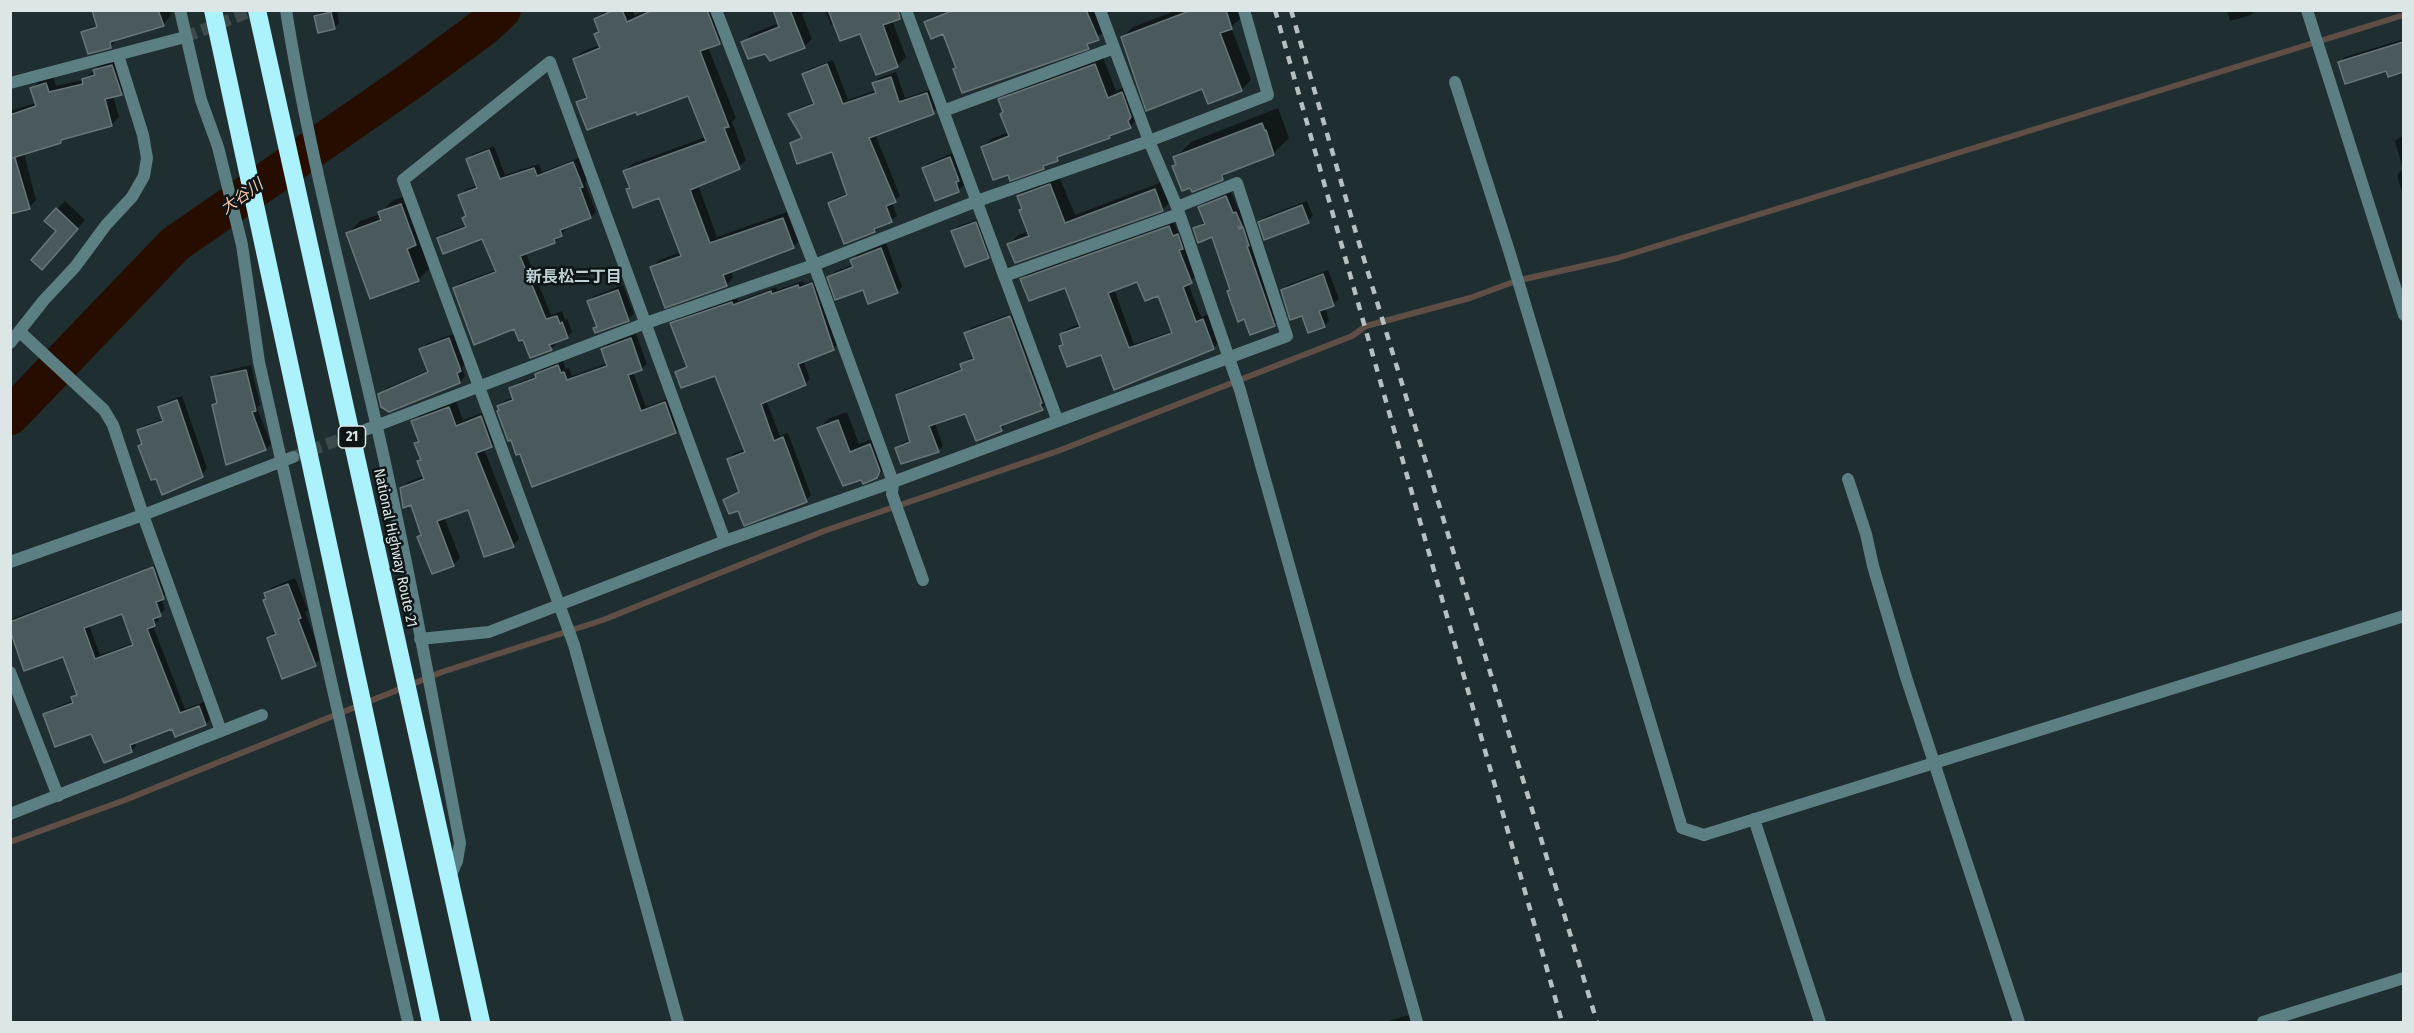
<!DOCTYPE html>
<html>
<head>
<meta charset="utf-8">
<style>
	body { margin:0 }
	#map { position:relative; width:2414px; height:1033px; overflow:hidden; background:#1f2e30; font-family:"Fira Sans Condensed",sans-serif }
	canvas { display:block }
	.frame { position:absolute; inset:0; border:12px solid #dde6e7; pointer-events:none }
</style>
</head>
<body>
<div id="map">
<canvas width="2414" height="1033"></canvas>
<div class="frame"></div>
</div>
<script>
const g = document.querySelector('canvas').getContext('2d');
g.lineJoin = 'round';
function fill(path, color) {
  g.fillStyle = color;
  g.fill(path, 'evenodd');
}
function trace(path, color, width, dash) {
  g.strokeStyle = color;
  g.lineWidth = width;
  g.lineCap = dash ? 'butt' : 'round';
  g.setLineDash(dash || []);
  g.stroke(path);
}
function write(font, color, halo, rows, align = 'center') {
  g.font = font + ' "Fira Sans Condensed","Noto Sans JP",sans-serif';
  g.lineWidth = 5;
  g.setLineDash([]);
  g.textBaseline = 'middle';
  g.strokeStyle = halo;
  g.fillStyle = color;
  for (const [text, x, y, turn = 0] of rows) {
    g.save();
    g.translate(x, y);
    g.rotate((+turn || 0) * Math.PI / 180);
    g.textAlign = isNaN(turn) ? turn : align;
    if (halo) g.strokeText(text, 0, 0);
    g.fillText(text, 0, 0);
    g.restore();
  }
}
fill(new Path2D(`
	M94 10H170L171 15 163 25 114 39 115 42 110 47 83 32 88 28 98 25Z
	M337 10 339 23 334 28 316 16 321 11Z
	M606 10H632L635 16 647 10H717L726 35 719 42 708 47 736 118 732 122 746 160 739 167 698 185 717 237 790 211 800 240 793 247 731 271 733 278 726 285 652 267 659 260 681 252 660 196 631 187 625 171 632 164 706 137 690 94 637 110 578 102 588 94 575 59 582 52 600 45 596 34 600 30 595 19Z
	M775 10H810L802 14 812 39 804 47 766 53 743 43 751 34 779 23Z
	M825 10H904L892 20 906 57 898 65 877 73 861 32 835 24 831 25Z
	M950 10H1094L1103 33 1092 40 1088 47 955 69 957 67 944 33 926 23 931 18Z
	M1178 10H1238L1241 18 1231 27 1251 80 1241 90 1203 87 1123 37 1133 27Z
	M2227 10H2255L2251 15 2230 21Z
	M2404 39V73L2399 75 2398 72 2387 70 2340 62 2345 57Z
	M1103 57 1116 91 1130 85 1138 118 1130 127 1113 133 1109 137 1064 153 1043 168 1009 173 983 147 991 139 1009 132 1000 100 1008 91Z
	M119 59 128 87 121 94 113 96 119 117 112 124 65 137 61 141 24 153 36 200 29 207 10 213V111L36 103 32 88 39 81 53 77 56 86 83 80 102 63Z
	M833 60 848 100 877 90 874 83 879 78 896 72 905 98 932 89 939 107 933 112 875 134 900 196 892 202 897 216 875 231 830 203 835 198 848 193 832 151 791 143 803 136 790 115 795 110 814 102 803 74 809 69Z
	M1278 108 1289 138 1273 154 1230 170 1222 179 1174 166 1177 163 1175 158 1191 142Z
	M2404 135V192H2402L2397 175 2403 169 2395 141Z
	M494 146 505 175 539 164 542 172 579 158 587 180 585 183 596 212 591 217 565 226 566 229 555 242 526 253 551 315 562 311 565 320 567 318 572 332 567 337 555 341 556 344 551 349 524 338 515 327 455 288 460 283 496 270 483 237 439 238 444 233 466 225 464 218 467 214 460 196 465 190 478 185 467 159 473 154Z
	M955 152 963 175 961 177 964 185 958 190 923 168 929 163Z
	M1059 176 1075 215 1165 181 1172 200 1163 209 1016 262 1009 244 1018 235 1029 231 1021 210 1023 208 1018 196 1027 187Z
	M1231 192 1238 209 1241 208 1246 219 1243 222 1244 225 1248 223 1279 319 1274 325 1231 289 1211 236 1195 229 1205 221 1200 208 1205 203Z
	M413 193 430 268 418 280 348 233 360 221 380 214 392 201Z
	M65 201 85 220 51 260 58 231 46 221Z
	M1307 201 1313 216 1308 221 1260 222 1265 217Z
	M981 218 993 251 988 256 953 232 958 226Z
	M1174 222 1178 232 1183 230 1196 276 1188 283 1201 317 1208 315 1219 342 1214 347 1115 388 1102 353 1061 346 1064 343 1061 335 1067 329 1080 324 1066 286 1022 279 1027 274ZM1138 280 1159 294 1173 331 1134 344 1114 289Z
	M886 243 902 287 897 292 864 288 829 278 834 272 854 264 852 260 857 255Z
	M1328 270 1339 299 1333 304 1325 307 1329 321 1324 326 1303 314 1282 290 1288 285Z
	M817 279 839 343 834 348 803 360 810 379 805 384 766 400 780 436 788 433 811 495 806 500 739 509 725 500 740 490 728 459 733 454 745 449 715 374 676 372 688 365 672 324 677 319 737 298 738 301 776 287 777 290 803 281 804 284Z
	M623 285 634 314 628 319 596 331 595 328 598 326 589 301 594 296Z
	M1016 312 1047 403 1042 408 1005 422 1006 424 1001 430 966 412 935 423 943 446 938 451 897 448 902 443 911 439 898 396 903 390 963 368 961 364 974 356 966 334 971 328Z
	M454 334 465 364 462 368 465 376 460 382 445 387 380 394 385 389 429 370 421 350 426 344Z
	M636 334 647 364 641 369 633 372 646 407 670 398 681 427 676 432 521 452 499 406 504 401 514 397 511 389 516 384 537 376 542 369 563 361 566 369 569 368 572 376 608 363 603 349 608 344Z
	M251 365 260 405 257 408 271 444 266 449 227 463 213 405 218 400 213 378 218 373Z
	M182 396 207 468 202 476 143 443 139 431 143 426 164 419 160 407 165 402Z
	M456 401 463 420 488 411 498 439 492 446 484 449 519 539 513 545 469 508 444 517 460 558 453 565 422 534 412 503 401 489 408 482 424 476 419 461 422 458 416 444 420 440 413 422 420 415Z
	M847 412 859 444 879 436 886 468 876 477 819 428 828 419Z
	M158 564 168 592 161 598 165 610 158 615 159 620 153 626 185 709 204 702 210 719 206 724 176 735 173 727 135 742 136 746 132 751 92 732 45 714 50 710 74 700 73 697 78 692 64 655 10 622 14 618ZM123 612 134 643 100 655 89 625Z
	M295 578 308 610 305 612 322 657 315 664 268 638 276 630 265 594 273 587Z
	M1413 1014 1415 1022H1385Z`), '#0007');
trace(new Path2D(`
	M477 10 485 26
	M10 842 125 800 442 672 603 620 824 531 1058 451 1352 336 1366 326 1470 298 1516 281 1618 258 2404 15`), '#5e4e45', 6);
trace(new Path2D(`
	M10 416 175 244 412 80 485 26 502 10`), '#270d00', 38);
const building = new Path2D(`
	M92 10H158L164 26 110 42 111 48 88 54 81 32 97 27Z
	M614 10H622L627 22 653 10H707L720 44 700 51 729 127 724 128 740 169 690 190 710 243 783 218 794 248 723 275 727 286 665 308 650 267 681 256 659 198 633 208 626 189 630 188 623 171 706 141 688 96 637 115 636 112 587 130 576 102 587 98 573 59 600 48 594 34 599 32 594 19Z
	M773 10H790L805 48 770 61 765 54 748 59 741 42 779 27Z
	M828 10H898L900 19 883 25 898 67 876 75 860 34 840 41Z
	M954 10H1086L1099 40 1087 44 1089 49 962 93 953 69 956 68 943 34 931 39 924 22Z
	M1192 10H1226L1232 29 1220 33 1242 91 1208 104 1202 89 1146 111 1121 37Z
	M331 12 335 29 318 33 314 16Z
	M2403 42V72L2388 77 2386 71 2345 84 2338 62Z
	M827 64 843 104 876 93 872 83 891 77 899 102 927 93 934 114 869 138 896 202 886 206 892 222 874 229 875 232 844 244 828 203 847 195 832 152 797 164 790 143 802 138 788 114 814 104 802 74Z
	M1095 64 1108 98 1122 92 1131 117 1128 121 1131 128 1109 136 1110 138 1057 157 1058 161 1043 166 1044 169 1010 181 1008 175 993 180 981 147 1009 136 1000 114 1003 112 998 99Z
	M112 65 122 95 105 99 112 126 61 140V143L12 158H15L30 209 10 214V115L36 106 30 88 46 83 49 92 83 84 82 79 95 75 93 70Z
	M1262 123 1265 131 1266 130 1274 155 1222 175 1223 180 1192 192 1190 188 1182 191 1172 166 1176 165 1173 157Z
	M489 150 500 179 534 168 537 176 573 162 583 187 580 188 591 218 560 230 562 236 554 239 555 243 520 256 546 319 557 316 560 324 562 322 568 338 549 345 552 350 530 358 523 340 519 341 514 329 474 345 453 288 496 272 482 239 443 254 437 238 466 227 462 218 466 216 458 195 477 188 466 159Z
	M950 157 959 181 956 182 959 192 935 201 922 168Z
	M1050 184 1065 223 1155 189 1163 211 1015 263 1007 244 1029 236 1019 210 1022 209 1017 196Z
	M1226 196 1233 213 1236 212 1242 226 1238 227 1239 229 1243 227 1249 246H1247L1275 326 1250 335 1244 319 1238 322 1227 291 1230 290 1212 237 1198 243 1193 228 1205 224 1198 207Z
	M401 204 416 245 407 249 419 281 370 299 346 233 381 220 378 212Z
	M1302 205 1309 223 1264 240 1258 222Z
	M56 208 78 229 42 270 31 260 56 231 44 221Z
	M976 222 989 258 965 267 951 231Z
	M1169 226 1173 236 1178 234 1183 249 1179 250 1192 283 1183 287 1196 322 1203 319 1214 349 1114 390 1101 355 1067 367 1059 346 1063 345 1060 334 1080 327 1065 288 1029 301 1020 279ZM1137 282 1145 301 1158 296 1172 333 1129 348 1108 293Z
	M881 248 898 293 868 304 863 290 835 300 827 277 853 267 850 260Z
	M1323 274 1334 306 1319 311 1325 327 1308 333 1302 316 1290 320 1281 290Z
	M812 283 834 350 798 364 806 385 761 404 774 441 783 437 807 502 744 526 738 511 729 514 723 500 739 492 727 459 745 452 715 376 681 388 675 372 687 367 670 323 732 302 733 305 771 291 772 294 798 285 799 288Z
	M618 290 629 321 595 333 593 328 597 327 587 301Z
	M1010 316 1042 403 1040 404 1043 410 1000 426 1002 431 976 441 965 414 929 426 939 452 901 464 895 448 910 442 896 395 962 370 960 364 974 359 964 333Z
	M449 338 461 371 457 373 460 383 389 412 381 407 378 394 428 372 419 349Z
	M631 338 642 370 628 375 641 411 665 402 676 433 532 487 520 454 516 455 511 440 508 441 497 411 499 410 497 406 513 400 509 388 536 378 535 374 558 365 561 373 564 372 567 380 607 366 601 349Z
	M246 370 256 411 252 412 266 450 226 465 212 405 217 403 211 377Z
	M177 400 203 477 162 495 156 479 151 480 138 446 142 444 137 430 163 421 158 407Z
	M449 407 456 426 481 416 492 447 476 453 514 547 484 557 468 510 437 521 454 566 432 574 417 537 421 535 411 505 403 508 400 488 424 479 417 461 421 460 414 443 419 442 411 421Z
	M838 420 850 452 870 444 880 471 877 478 863 484 861 480 843 486 817 428Z
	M153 567 164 599 156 602 161 616 153 619 155 626 147 629 180 713 199 706 206 725 175 737 172 729 130 745 132 752 104 763 91 734 55 747 43 714 73 703 71 697 77 695 63 657 24 671 10 630V622ZM122 614 133 645 95 659 84 628Z
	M288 584 301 618 298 619 316 666 282 679 267 638 276 634 263 600 266 599 264 593Z`);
fill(building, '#4a5a5c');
trace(building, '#667679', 1.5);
trace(new Path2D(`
	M185 37 254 10
	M293 457 357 433`), '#3c4a4b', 12, [12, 6]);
trace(new Path2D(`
	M180 10 201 100 218 147 242 245 259 362 408 1022
	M286 10C308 150 345 286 376 423 408 562 433 703 460 843L457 861 449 880
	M716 10 814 265 893 482 892 494 923 580
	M906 10 1057 419
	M1100 10 1149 141 1177 207 1240 390 1417 1022
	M2307 10 2404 315
	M1455 82 1510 254 1682 828 1704 835 2404 616
	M10 83 185 37
	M943 111 1114 48
	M1004 276 1179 214
	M20 332 104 410 113 425 143 515 221 731
	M10 343 44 300 75 267 106 225 132 197 144 176 147 158 143 135 118 55
	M365 430 646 323 814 265 977 201 1149 141 1268 95 1244 10
	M1848 479 1866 534 1873 566 1906 677 2019 1022
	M10 562 143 515 293 457
	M420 639 489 632 725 541 893 482 1287 336 1237 183 1177 207
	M10 672 58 796
	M10 814 262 715
	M1754 819 1820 1022
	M678 1022 574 645 403 180 550 62 725 541
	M2263 1022 2404 978`), '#5c7f84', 12);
trace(new Path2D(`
	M213 10 431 1022
	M257 10 481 1022`), '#acf2fc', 18);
trace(new Path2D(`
	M1275 10 1562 1022
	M1291 10 1356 233 1597 1022`), '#b6c0c1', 4.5, [8, 8]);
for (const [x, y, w] of [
	[352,437,27]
]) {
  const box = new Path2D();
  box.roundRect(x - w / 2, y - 11, w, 22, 4.5);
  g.fillStyle = '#0e1516';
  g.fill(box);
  trace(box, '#dde6e7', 1.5);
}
write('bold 14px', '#dde6e7', null, [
	["21",352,437]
]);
write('15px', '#dde6e7', '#0e1516', [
	["National Highway Route 21",395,548,78]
]);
write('italic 16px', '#fac8a8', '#0e1516', [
	["大谷川",242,197,-35]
]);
write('bold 16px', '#c0d2d5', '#0e1516', [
	["新長松二丁目",574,278]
]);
</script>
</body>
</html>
